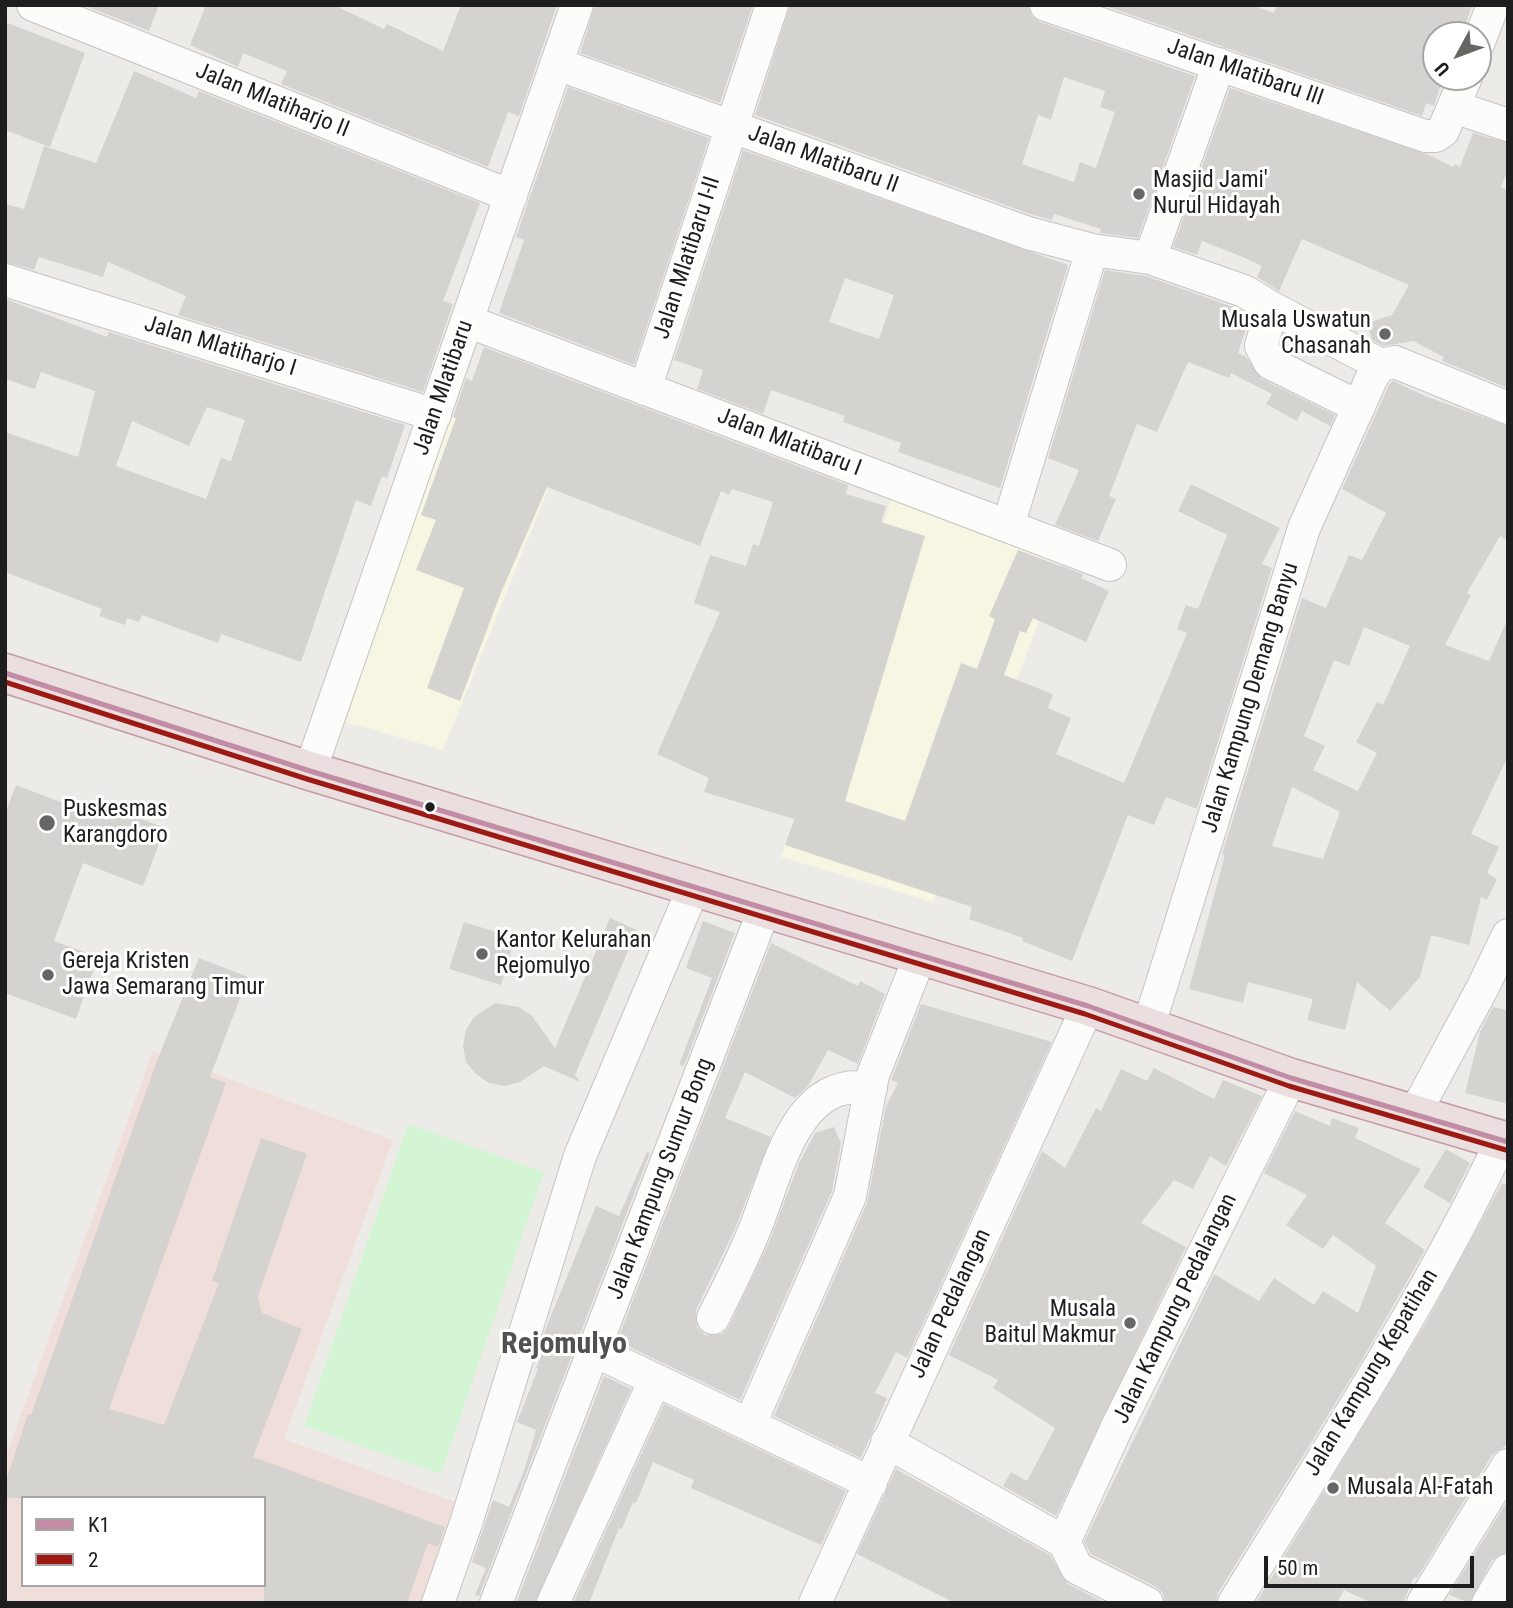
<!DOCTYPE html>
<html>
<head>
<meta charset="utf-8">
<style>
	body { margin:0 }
	#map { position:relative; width:1513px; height:1608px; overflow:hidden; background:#edebe7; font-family:"Roboto Condensed",sans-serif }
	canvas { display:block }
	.frame { position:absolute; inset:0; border:7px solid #1e1e1e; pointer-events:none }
	.legend { position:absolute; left:21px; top:1496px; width:245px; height:91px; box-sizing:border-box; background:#fff; border:2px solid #a5a5a5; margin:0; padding:9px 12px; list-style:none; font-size:21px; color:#1e1e1e }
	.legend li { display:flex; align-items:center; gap:14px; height:35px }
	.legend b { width:35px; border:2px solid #a5a5a5 }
	.north { position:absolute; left:1422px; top:21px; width:70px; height:70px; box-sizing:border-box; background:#fff; border:2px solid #a5a5a5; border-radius:50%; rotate:229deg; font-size:19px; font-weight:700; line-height:28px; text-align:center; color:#1e1e1e }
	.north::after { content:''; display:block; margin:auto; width:24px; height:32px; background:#666664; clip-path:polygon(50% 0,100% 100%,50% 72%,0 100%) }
	.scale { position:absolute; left:1264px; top:1556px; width:210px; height:32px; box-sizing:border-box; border:4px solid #1e1e1e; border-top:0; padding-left:9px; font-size:21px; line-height:24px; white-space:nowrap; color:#1e1e1e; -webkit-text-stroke:5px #fff; paint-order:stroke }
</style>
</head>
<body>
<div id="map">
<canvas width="1513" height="1608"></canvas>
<div class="frame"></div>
<ul class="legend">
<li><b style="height:9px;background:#c28ca4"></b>K1</li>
<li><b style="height:9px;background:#9c1a13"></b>2</li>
</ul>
<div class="north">U</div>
<div class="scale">50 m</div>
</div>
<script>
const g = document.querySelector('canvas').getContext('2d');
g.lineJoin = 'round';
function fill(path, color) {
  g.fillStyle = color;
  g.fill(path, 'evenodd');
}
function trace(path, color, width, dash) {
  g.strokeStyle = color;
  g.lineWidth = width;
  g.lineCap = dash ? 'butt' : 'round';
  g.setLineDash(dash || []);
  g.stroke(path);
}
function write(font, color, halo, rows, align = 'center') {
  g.font = font + ' "Roboto Condensed",sans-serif';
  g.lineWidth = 6;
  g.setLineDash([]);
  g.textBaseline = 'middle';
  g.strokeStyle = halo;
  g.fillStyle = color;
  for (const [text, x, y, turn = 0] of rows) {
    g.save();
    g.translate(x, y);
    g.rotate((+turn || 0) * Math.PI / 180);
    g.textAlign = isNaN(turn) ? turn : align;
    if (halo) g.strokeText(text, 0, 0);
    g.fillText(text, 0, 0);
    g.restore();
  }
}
fill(new Path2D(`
	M153 1051 393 1140 284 1439 463 1505 428 1603H5V1459ZM23 1498H264V1585H23Z`), '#f0dedb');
fill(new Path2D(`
	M446 415 561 457 443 750 346 722Z
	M894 489 1065 552 933 902 781 857Z`), '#f6f6e2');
fill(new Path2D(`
	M408 1124 544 1172 441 1474 304 1426Z`), '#d3f5d4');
fill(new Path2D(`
	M83 5H159L149 31Z
	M206 5H334L384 29 387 24 443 51 461 5H557L519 116 508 112 488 167 281 84 287 71 243 53 238 67 190 45Z
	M595 5H753L720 103 580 53Z
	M790 5H1028L1032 16 1040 22 1195 76 1138 238 1100 233 1101 229 1054 214 1052 220 1033 215 755 115ZM1064 77 1105 91 1100 107 1115 112 1096 168 1080 162 1074 182 1022 164 1038 115 1051 120Z
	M1103 5H1251L1274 13 1277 5H1472L1462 35H1436V79L1442 81 1434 106 1426 103 1422 116Z
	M5 22 85 53 50 147 5 130Z
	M134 71 196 98 199 91 480 203 443 301 453 304 423 392 178 315 186 296 108 262 103 277 39 257 34 270 5 262V204L24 209 44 146 96 163Z
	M568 87 709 138 634 365 499 313 524 240 516 237Z
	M1230 88 1427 154 1453 167 1455 164 1460 167 1473 133 1508 143V169L1501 187 1508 190V388L1442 361 1444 357 1413 341 1384 346 1372 340 1367 323 1392 315 1409 285 1302 239 1279 291 1257 277 1262 266 1245 258 1202 241 1197 255 1173 247Z
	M743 150 1068 265 1000 488 898 452 901 443 843 422 845 416 771 390 763 414 697 389 703 370 674 360ZM845 278 894 295 879 339 829 322Z
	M1105 270 1146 276 1236 308 1250 316 1238 353 1246 357 1262 379 1335 415 1330 426 1302 411 1297 421 1266 404 1272 394 1231 373 1229 378 1188 362 1157 432 1137 424 1109 496 1116 499 1098 541 1055 525 1079 470 1048 458Z
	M5 299 107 337 109 332 405 425 387 478 382 476 371 506 356 500 301 662 221 634 218 643 142 615 139 622 127 618 125 625 99 616 102 609 5 572V432L78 457 95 391 41 372 35 389 5 379ZM207 407 245 420 231 461 221 458 206 499 116 466 132 421 189 446Z
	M484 347 848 485 846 494 886 506 881 522 925 536 845 801 905 821 961 663 977 669 995 619 989 616 1018 550 1083 574 1081 578 1109 591 1086 642 1033 618 1026 633 1020 631 1004 675 1053 694 1048 708 1071 718 1056 754 1124 783 1187 633 1177 629 1186 605 1198 609 1227 535 1178 511 1191 484 1280 528 1262 564 1272 568 1197 809 1166 797 1154 825 1128 815 1072 961 1022 941 1023 938 969 919 972 907 785 845 794 819 704 792 709 778 657 754 720 612 694 603 710 555 746 566 753 544 759 546 773 502 732 489 729 495 721 491 700 546 547 487 500 595 460 701 427 688 464 588 416 570 436 520 421 515 456 418 453 417 466 378 472 381Z
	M1393 381 1425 396 1508 426V541L1500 536 1467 593 1471 595 1445 645 1489 661 1508 618V756L1471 834 1499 847 1487 873 1497 879 1487 900 1481 897 1469 945 1431 935 1420 977 1390 1011 1357 982 1345 1030 1307 1020 1313 999 1248 982 1243 1003 1189 989 1225 855 1222 854 1302 598 1326 608 1349 555 1362 560 1386 513 1342 489 1389 385ZM1364 627 1410 646 1383 705 1377 702 1356 742 1377 753 1358 791 1313 770 1325 746 1304 736 1334 660 1349 666ZM1292 787 1340 812 1323 859 1272 846Z
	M16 785 108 820 113 808 165 828 143 886 83 863 54 941 98 957 76 1019 5 993V814Z
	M610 918 637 930 575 1075 580 1082 544 1066 520 1082 505 1086 489 1083 476 1074 466 1062 463 1046 466 1030 474 1017 495 1003 519 1007 532 1016 555 1048Z
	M703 921 735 933 684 1066 679 1065 712 978 686 968Z
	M464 922 515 938 501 985 449 969Z
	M771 943 858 986 860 981 885 994 858 1064 828 1050 808 1086 795 1098 745 1072 725 1118 771 1137 734 1231 696 1310 697 1327 705 1335 722 1334 729 1326 768 1245 799 1163 815 1133 834 1127 841 1143 832 1191 740 1400 617 1341Z
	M199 958 248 977 210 1077 226 1083 109 1409 164 1425 219 1283 212 1281 261 1138 307 1154 258 1296 262 1313 302 1329 253 1457 445 1527 438 1547 428 1543 407 1603H264V1498H5V1484L28 1414 31 1415 158 1058Z
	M921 1004 1052 1042 907 1358 896 1352 875 1393 887 1398 861 1458 774 1416 867 1203 886 1106 898 1083 891 1080Z
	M1493 1007 1508 1010V1104L1465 1093 1480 1032Z
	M1154 1068 1214 1099 1223 1080 1262 1096 1226 1166 1210 1156 1193 1189 1174 1180 1141 1223 1186 1247 1056 1516 1003 1486 1011 1472 1027 1481 1055 1428 993 1388 998 1380 949 1355 1042 1151 1065 1168 1096 1108 1101 1111 1121 1069 1147 1081Z
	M1295 1111 1330 1126 1332 1118 1359 1128 1355 1138 1421 1169 1385 1223 1425 1250 1359 1365 1218 1593 1216 1603H1165L1163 1593 1156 1587 1091 1554 1084 1542 1214 1274 1259 1301 1274 1278 1314 1305 1323 1291 1358 1313 1376 1266 1333 1235 1323 1249 1286 1225 1307 1195 1264 1173Z
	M1446 1149 1470 1163 1450 1203 1423 1187Z
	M647 1152 650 1153 479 1596 475 1595 486 1568 472 1562 493 1500 509 1507 525 1468 536 1430 517 1422 538 1369 536 1368 547 1342 542 1340 546 1328 596 1206 619 1216Z
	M1502 1183 1508 1186V1444L1492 1455 1417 1578 1414 1577 1403 1603H1372L1344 1590 1337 1603H1256L1424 1326Z
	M604 1376 631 1389 535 1603H516Z
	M664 1404 846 1491 821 1545 691 1488 694 1480 653 1462 636 1503 633 1502 622 1529 619 1528 589 1603H573Z
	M896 1469 1050 1555 1068 1584 1105 1603H955L857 1554Z
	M1508 1500V1552L1492 1560 1470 1603 1449 1595Z`), '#d5d3cf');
const street = new Path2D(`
	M33 5 511 196
	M1046 5 1425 136H1436L1443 131 1466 77
	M1478 44 1493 5
	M557 64 1028 233 1092 250 1150 258 1244 291 1272 308 1261 346 1270 363 1359 407
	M1454 107 1508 125
	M1150 258 1219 64
	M5 280 435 415
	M1272 308 1381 365
	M467 321 1110 565
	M645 389 772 5
	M1008 526 1092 250
	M310 771 577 5
	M1148 1028 1304 528 1373 375 1381 365 1395 362 1508 408
	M1415 1113 1483 987 1508 935
	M713 1318C728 1288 744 1257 756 1226 778 1172 795 1076 871 1088
	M595 1351 871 1483
	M750 1424 850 1196 873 1075 920 956
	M887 1442 1064 1542 1077 1568 1147 1603
	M1064 1542 1117 1427 1291 1078
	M438 1603 466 1523 580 1156 693 889
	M496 1603 764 910
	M553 1603 655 1380
	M815 1603 1088 1006
	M1234 1603C1327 1451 1426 1301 1502 1140
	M1423 1603 1508 1465
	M1488 1603 1508 1570`);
const highway = new Path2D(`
	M5 673 310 771 1088 1006 1291 1078 1508 1142`);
trace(street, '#c5c4c3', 34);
trace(highway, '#c59ba6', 41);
trace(street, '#fcfcfb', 32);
trace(highway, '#eadedf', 38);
trace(new Path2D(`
	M5 673 310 771 1088 1006 1291 1078 1508 1142`), '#c28ca4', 5);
trace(new Path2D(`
	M5 682 307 779 1085 1014 1289 1086 1506 1150`), '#9c1a13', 5);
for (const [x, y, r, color] of [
	[1139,194,7,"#666664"],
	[1385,334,7,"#666664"],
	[430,807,6,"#1e1e1e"],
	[47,823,9,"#666664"],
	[482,954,7,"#666664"],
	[48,975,7,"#666664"],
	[1130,1323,7,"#666664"],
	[1333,1488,7,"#666664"]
]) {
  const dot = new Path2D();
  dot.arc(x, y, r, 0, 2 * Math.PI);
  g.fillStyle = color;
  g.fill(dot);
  trace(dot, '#fff', 2.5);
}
write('23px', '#1e1e1e', '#fff', [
	["Jalan Mlatibaru III",1245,73,19],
	["Jalan Mlatiharjo II",272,101,22],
	["Jalan Mlatibaru II",823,160,20],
	["Jalan Mlatibaru I-II",688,258,-72],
	["Jalan Mlatiharjo I",220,347,17],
	["Jalan Mlatibaru",444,388,-71],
	["Jalan Mlatibaru I",789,443,21],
	["Jalan Kampung Demang Banyu",1251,698,-73],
	["Jalan Kampung Sumur Bong",661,1179,-69],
	["Jalan Pedalangan",951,1304,-65],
	["Jalan Kampung Pedalangan",1176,1309,-64],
	["Jalan Kampung Kepatihan",1372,1373,-59]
]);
write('23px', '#1e1e1e', '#fff', [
	["Masjid Jami'",1153,181],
	["Nurul Hidayah",1153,207],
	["Musala Uswatun",1371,321,"right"],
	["Chasanah",1371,347,"right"],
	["Puskesmas",63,810],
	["Karangdoro",63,836],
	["Kantor Kelurahan",496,941],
	["Rejomulyo",496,967],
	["Gereja Kristen",62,962],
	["Jawa Semarang Timur",62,988],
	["Musala",1116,1310,"right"],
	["Baitul Makmur",1116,1336,"right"],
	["Musala Al-Fatah",1347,1488]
], 'left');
write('bold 30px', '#515151', '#fff', [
	["Rejomulyo",564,1345]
]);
</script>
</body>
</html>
